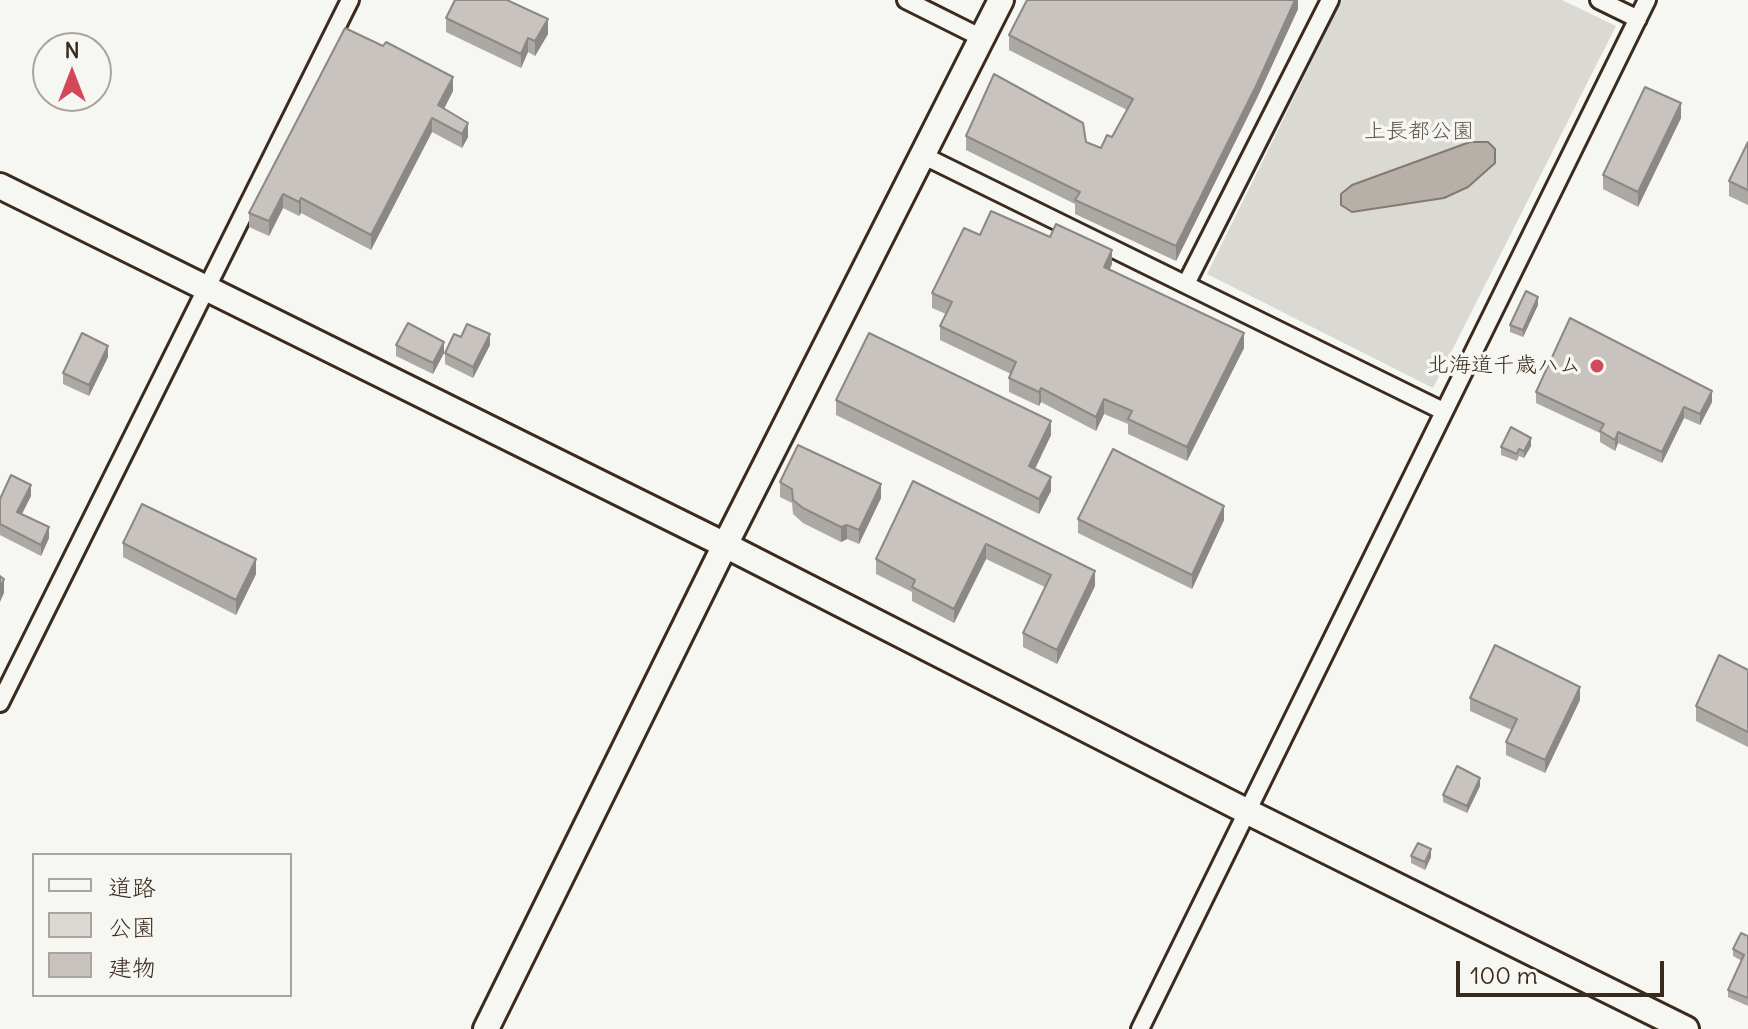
<!DOCTYPE html>
<html>
<head>
<meta charset="utf-8">
<style>
	body { margin:0 }
	#map { position:relative; width:1748px; height:1029px; overflow:hidden; background:#f6f6f2; font-family:Delius,"Klee One",sans-serif }
	canvas { display:block }
	.legend { position:absolute; left:32px; top:853px; width:260px; height:144px; box-sizing:border-box; background:#f6f6f2; border:2px solid #aba49d; margin:0; padding:10px 14px; list-style:none; font-size:24px; color:#3b2a1e }
	.legend li { display:flex; align-items:center; gap:16px; height:40px }
	.legend b { width:40px; border:2px solid #aba49d }
	.north { position:absolute; left:32px; top:32px; width:80px; height:80px; box-sizing:border-box; background:#f6f6f2; border:2px solid #aba49d; border-radius:50%; rotate:0deg; font-size:22px; font-weight:700; line-height:32px; text-align:center; color:#3b2a1e }
	.north::after { content:''; display:block; margin:auto; width:28px; height:36px; background:#d1495b; clip-path:polygon(50% 0,100% 100%,50% 72%,0 100%) }
	.scale { position:absolute; left:1456px; top:961px; width:208px; height:36px; box-sizing:border-box; border:4px solid #3b2a1e; border-top:0; padding-left:10px; font-size:24px; line-height:28px; white-space:nowrap; color:#3b2a1e; -webkit-text-stroke:6px #f6f6f2; paint-order:stroke }
</style>
</head>
<body>
<div id="map">
<canvas width="1748" height="1029"></canvas>
<ul class="legend">
<li><b style="height:10px;background:#f6f6f2"></b>道路</li>
<li><b style="height:22px;background:#dad9d3"></b>公園</li>
<li><b style="height:22px;background:#c8c3be"></b>建物</li>
</ul>
<div class="north">N</div>
<div class="scale">100 m</div>
</div>
<script>
const g = document.querySelector('canvas').getContext('2d');
g.lineJoin = 'round';
function fill(path, color) {
  g.fillStyle = color;
  g.fill(path, 'evenodd');
}
function trace(path, color, width, dash) {
  g.strokeStyle = color;
  g.lineWidth = width;
  g.lineCap = dash ? 'butt' : 'round';
  g.setLineDash(dash || []);
  g.stroke(path);
}
function write(font, color, halo, rows, align = 'center') {
  g.font = font + ' Delius,"Klee One",sans-serif';
  g.lineWidth = 7;
  g.setLineDash([]);
  g.textBaseline = 'middle';
  g.strokeStyle = halo;
  g.fillStyle = color;
  for (const [text, x, y, turn = 0] of rows) {
    g.save();
    g.translate(x, y);
    g.rotate((+turn || 0) * Math.PI / 180);
    g.textAlign = isNaN(turn) ? turn : align;
    if (halo) g.strokeText(text, 0, 0);
    g.fillText(text, 0, 0);
    g.restore();
  }
}
fill(new Path2D(`
	M1342 0H1562L1616 26 1433 388 1207 274Z`), '#dad9d3');
const water = new Path2D(`
	M1470 142H1488L1495 149V163L1468 187 1444 198 1352 212 1341 205V194L1352 185Z`);
fill(water, '#b6b0a9');
trace(water, '#857a71', 2);
const street = new Path2D(`
	M906 0 982 38
	M1599 0 1638 19
	M922 155 1443 411
	M1186 284 1330 0
	M0 703 350 0
	M1140 1029 1647 0`);
const secondary = new Path2D(`
	M0 186 725 545 1248 812 1686 1029
	M486 1029 725 545 1001 0`);
trace(street, '#3b2a1e', 22);
trace(secondary, '#3b2a1e', 30);
trace(street, '#f6f6f2', 16);
trace(secondary, '#f6f6f2', 24);
fill(new Path2D(`
	M1298 0V9L1257 98 1176 261 1075 214V204L966 150V136L1086 142 1101 148 1112 137 1127 110 1009 50V35Z
	M446 18 548 34 535 56 528 52 521 68 446 32Z
	M453 91 444 109 468 137 462 148 432 132 371 250 301 213 299 216 283 208 269 236 249 227V213Z
	M1681 118 1638 207 1603 189V175Z
	M1748 142V205L1729 196V181Z
	M980 235 1112 264 1109 270 1244 348 1187 461 1128 434V424L1104 414 1096 431 1041 402 1039 406 1009 392V378L1011 374 940 340V326L946 314 932 308V293Z
	M1538 305 1523 337 1510 332V325Z
	M396 345 444 353 433 374 396 356Z
	M490 345 473 378 445 364V353Z
	M108 357 89 396 63 384V373Z
	M1536 392 1712 402 1700 425 1684 418 1662 463 1618 443 1615 451 1600 442V433L1536 403Z
	M836 400 1051 435 1035 469 1051 491 1039 514 836 415Z
	M1531 446 1524 458 1519 456 1517 461 1501 455V447Z
	M913 481 1095 586 1057 664 1023 647V633L1045 587 986 559 954 623 912 601V592L876 574V559Z
	M780 482 881 498 859 544 847 539 841 542 803 523 793 514 792 503 780 497Z
	M31 496 22 514 49 538 41 556 0 535V499Z
	M1078 519 1224 520 1192 589 1078 533Z
	M123 543 256 574 236 615 123 557Z
	M1748 670V747L1696 721V706Z
	M1470 698 1580 700 1545 773 1506 755V742L1512 730 1470 711Z
	M1480 786 1467 813 1443 802V795Z
	M1411 856 1431 857 1425 870 1411 863Z
	M1748 936V1006L1728 997V990L1742 961 1733 956V949Z`), '#aca8a3');
fill(new Path2D(`
	M1295 0H1298V9L1257 98 1176 261V246Z
	M548 19V34L535 56V41Z
	M528 38V52L521 68V54Z
	M453 77V91L438 120V105Z
	M1681 103V118L1638 207V192Z
	M432 118V132L371 250V235Z
	M468 123V137L462 148V134Z
	M283 194V208L269 236V221Z
	M301 198V213L299 216V202Z
	M1112 250V264L1104 282V267Z
	M1538 297V305L1523 337V330Z
	M1244 333V348L1187 461V447Z
	M490 334V345L473 378V367Z
	M444 342V353L433 374V363Z
	M108 346V357L89 396V385Z
	M1041 388V402L1039 406V392Z
	M1712 391V402L1700 425V414Z
	M1104 399V414L1096 431V417Z
	M1684 407V418L1662 463V452Z
	M1051 421V435L1029 481V466Z
	M1618 432V443L1615 451V440Z
	M1531 438V446L1524 458V451Z
	M1051 477V491L1039 514V499Z
	M881 484V498L859 544V530Z
	M31 485V496L17 523V512Z
	M1224 506V520L1192 589V575Z
	M847 525V539L841 542V527Z
	M49 527V538L41 556V545Z
	M986 544V559L954 623V609Z
	M256 559V574L236 615V600Z
	M1095 571V586L1057 664V650Z
	M4 579V593L0 602V588Z
	M1580 687V700L1545 773V760Z
	M1480 778V786L1467 813V806Z
	M1431 849V857L1425 870V862Z`), '#8c8885');
const building = new Path2D(`
	M455 0H507L548 19 535 41 528 38 521 54 446 18Z
	M1027 0H1295L1257 84 1176 246 1075 200 1080 192 966 136 994 74 1083 123 1086 142 1101 148 1107 135 1112 137 1133 99 1009 35Z
	M345 28 383 46 386 42 453 77 438 105 468 123 462 134 432 118 371 235 301 198 299 202 283 194 269 221 249 213Z
	M1645 87 1681 103 1638 192 1603 175Z
	M1748 142V190L1729 181Z
	M991 211 1050 237 1056 224 1112 250 1104 267 1244 333 1187 447 1128 419 1132 411 1104 399 1096 417 1041 388 1039 392 1009 378 1016 362 940 326 952 302 932 293 964 228 980 235Z
	M1526 291 1538 297 1523 330 1510 325Z
	M1570 318 1712 391 1700 414 1684 407 1662 452 1618 432 1615 440 1600 431 1604 424 1536 392Z
	M408 323 444 342 433 363 396 345Z
	M467 324 490 334 473 367 445 353 454 334 461 337Z
	M82 333 108 346 89 385 63 373Z
	M869 333 1051 421 1029 466 1051 477 1039 499 836 400Z
	M1511 427 1531 438 1524 451 1519 449 1517 454 1501 447Z
	M798 445 881 484 859 530 847 525 841 527 803 508 793 500 792 489 780 482Z
	M1113 449 1224 506 1192 575 1078 519Z
	M11 475 31 485 17 512 49 527 41 545 0 524V499Z
	M913 481 1095 571 1057 650 1023 633 1051 575 986 544 954 609 912 587 915 580 876 559Z
	M142 504 256 559 236 600 123 543Z
	M0 576 4 579 0 588Z
	M1495 645 1580 687 1545 760 1506 742 1517 719 1470 698Z
	M1719 655 1748 670V732L1696 706Z
	M1457 766 1480 778 1467 806 1443 795Z
	M1418 843 1431 849 1425 862 1411 856Z
	M1741 933 1748 936V998L1728 990 1744 955 1733 949Z`);
fill(building, '#c8c3be');
trace(building, '#8c8885', 2);
for (const [x, y, r, color] of [
	[1597,366,8,"#d1495b"]
]) {
  const dot = new Path2D();
  dot.arc(x, y, r, 0, 2 * Math.PI);
  g.fillStyle = color;
  g.fill(dot);
  trace(dot, '#f6f6f2', 3);
}
write('22px', '#63564b', '#f6f6f2', [
	["上長都公園",1419,132]
]);
write('22px', '#3b2a1e', '#f6f6f2', [
	["北海道千歳ハム",1581,366]
], 'right');
</script>
</body>
</html>
